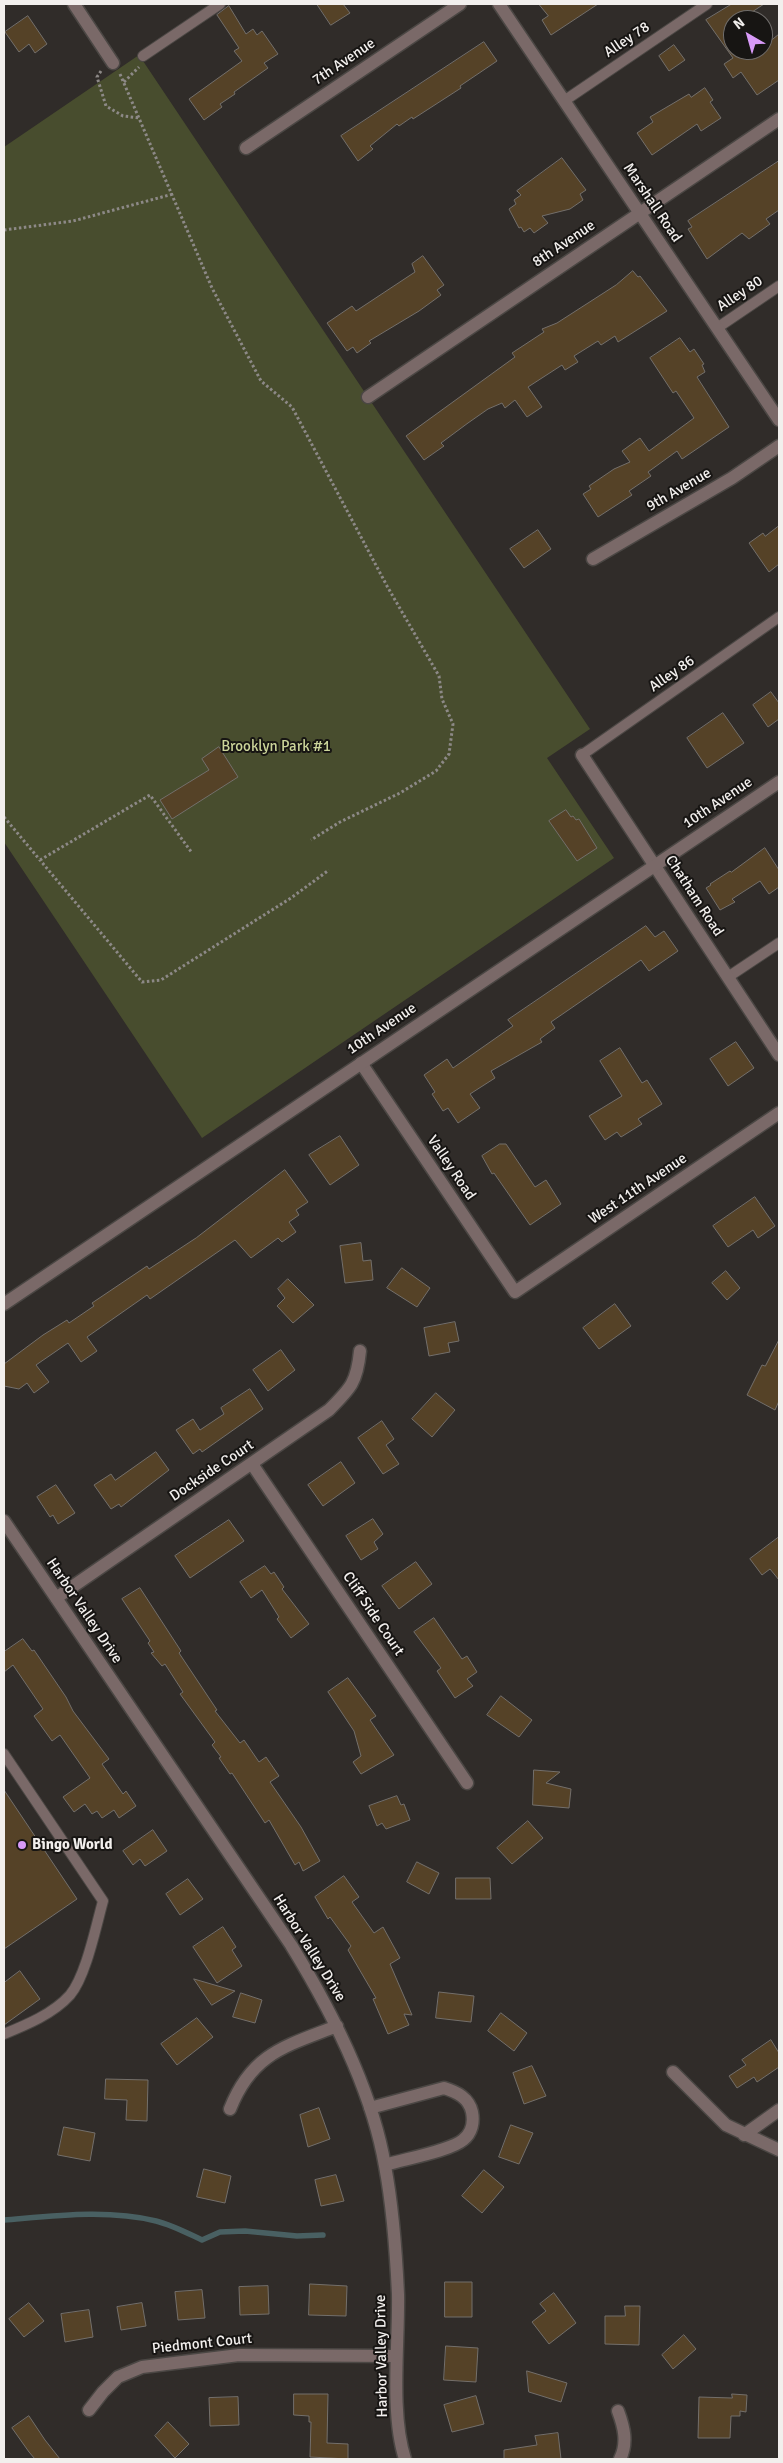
<!DOCTYPE html>
<html>
<head>
<meta charset="utf-8">
<style>
	body { margin:0 }
	#map { position:relative; width:783px; height:2463px; overflow:hidden; background:#302c29; font-family:Signika,sans-serif }
	canvas { display:block }
	.frame { position:absolute; inset:0; border:5px solid #f2efed; pointer-events:none }
	.north { position:absolute; left:723px; top:10px; width:50px; height:50px; box-sizing:border-box; background:#171513; border:1px solid #6f6c6a; border-radius:50%; rotate:322deg; font-size:14px; font-weight:700; line-height:20px; text-align:center; color:#f2efed }
	.north::after { content:''; display:block; margin:auto; width:18px; height:22px; background:#d89af8; clip-path:polygon(50% 0,100% 100%,50% 72%,0 100%) }
</style>
</head>
<body>
<div id="map">
<canvas width="783" height="2463"></canvas>
<div class="frame"></div>
<div class="north">N</div>
</div>
<script>
const g = document.querySelector('canvas').getContext('2d');
g.lineJoin = 'round';
function fill(path, color) {
  g.fillStyle = color;
  g.fill(path, 'evenodd');
}
function trace(path, color, width, dash) {
  g.strokeStyle = color;
  g.lineWidth = width;
  g.lineCap = dash ? 'butt' : 'round';
  g.setLineDash(dash || []);
  g.stroke(path);
}
function write(font, color, halo, rows, align = 'center') {
  g.font = font + ' Signika,sans-serif';
  g.lineWidth = 4;
  g.setLineDash([]);
  g.textBaseline = 'middle';
  g.strokeStyle = halo;
  g.fillStyle = color;
  for (const [text, x, y, turn = 0] of rows) {
    g.save();
    g.translate(x, y);
    g.rotate((+turn || 0) * Math.PI / 180);
    g.textAlign = isNaN(turn) ? turn : align;
    if (halo) g.strokeText(text, 0, 0);
    g.fillText(text, 0, 0);
    g.restore();
  }
}
fill(new Path2D(`
	M139 55 590 729 547 758 614 858 202 1138 4 842V147Z`), '#484d2e');
trace(new Path2D(`
	M4 2220C53 2216 107 2209 156 2221 172 2225 187 2233 202 2240L220 2232 245 2231 297 2236 323 2235`), '#496062', 5.5);
const building = new Path2D(`
	M317 4H343L350 13 331 25Z
	M539 4H598L551 35 542 20 548 16Z
	M732 4H764L740 20H733V50H763V47L779 34V80L757 95 741 72 733 78 724 64 733 58 706 20Z
	M229 6 246 34 253 29 257 35 262 31 278 54 264 63 268 68 234 92 235 94 220 104 222 107 204 120 189 99 242 61 234 51 239 48 217 15Z
	M28 16 47 44 35 53 29 44 19 52 5 32Z
	M484 42 497 61 460 86 461 88 413 119 412 117 399 126 397 124 370 146 373 149 358 161 341 136Z
	M674 45 685 60 669 71 659 56Z
	M705 88 713 100 710 102 721 118 701 131 697 124 652 155 637 133 653 122 650 117 689 94 691 97Z
	M562 158 586 190 580 194 583 200 570 209 542 216 548 223 534 233 530 228 524 232 521 227 519 228 509 209 516 204 514 200 521 195 517 191Z
	M779 161V210L766 219 770 224 749 239 742 233 707 259 688 229 692 227 688 221Z
	M423 256 444 285 437 290 441 295 419 311 369 341 371 343 357 353 353 347 347 351 327 323 352 306 356 311 415 272 412 264Z
	M633 271 638 277 640 276 667 311 618 342 615 336 601 345 598 341 574 356 578 362 565 370 562 365 528 387 542 407 527 417 515 400 505 408 502 403 488 409 468 423 441 443 444 446 424 460 406 436 515 357 512 353 544 332 542 329 557 323 616 285Z
	M680 338 690 352 694 349 704 364 702 365 705 372 697 377 729 427 682 459 677 451 648 472 651 476 629 491 632 495 598 517 583 494 591 489 589 486 614 469 630 462 622 451 640 438 649 451 694 418 676 391 673 393 650 358Z
	M779 526V564L769 572 749 543 763 533 765 536Z
	M538 530 551 549 524 568 510 549Z
	M771 692 779 703V719L768 727 753 705Z
	M723 713 744 743 707 768 687 738Z
	M219 747 238 777 172 819 160 800 209 770 202 759Z
	M566 810 571 817 573 816 576 820 579 819 597 848 577 861 549 821Z
	M765 848 779 870V887L769 894 760 881 732 899 735 902 720 910 706 888 711 885 710 884 730 871 731 872Z
	M646 926 655 937 664 931 678 951 649 971 641 960 551 1022 555 1028 540 1039 542 1042 491 1071 495 1078 470 1094 480 1108 458 1123 448 1108 443 1111 432 1094 435 1092 424 1075 447 1059 453 1068 513 1026 508 1020Z
	M736 1042 754 1068 728 1086 710 1059Z
	M620 1048 642 1083 647 1080 662 1104 638 1119 642 1124 621 1137 617 1132 605 1140 589 1116 622 1096 600 1061Z
	M340 1136 359 1165 330 1185 309 1155Z
	M500 1144H506L535 1187 546 1180 561 1204 530 1225 494 1173 492 1174 482 1156Z
	M285 1170 308 1202 296 1210 299 1215 289 1222 296 1232 282 1242 278 1238 251 1258 235 1240 150 1299 147 1295 87 1337 97 1351 81 1362 68 1343 36 1365 49 1382 34 1393 27 1383 19 1389 4 1386V1364L43 1335 67 1320 69 1323 94 1306 92 1303 147 1266 149 1269 196 1238Z
	M755 1197 775 1226 758 1238 753 1230 728 1247 713 1226Z
	M361 1243 363 1261 371 1260 373 1280 345 1283 340 1246Z
	M402 1268 430 1288 417 1307 387 1288Z
	M726 1271 740 1288 727 1300 712 1283Z
	M288 1279 314 1305 293 1323 277 1306 285 1298 278 1289Z
	M615 1304 631 1326 599 1349 583 1328Z
	M455 1322 459 1341 448 1343 450 1352 429 1356 424 1328Z
	M779 1340V1401L775 1410 747 1395 762 1365 765 1366Z
	M281 1350 295 1370 268 1391 253 1370Z
	M250 1389 263 1409 202 1452 200 1449 193 1454 176 1430 193 1419 200 1430 224 1414 221 1408Z
	M436 1393 455 1410 432 1437 412 1419Z
	M382 1421 394 1439 386 1445 399 1464 383 1474 358 1438Z
	M156 1452 169 1470 121 1507 119 1504 111 1509 94 1485 111 1474 115 1480Z
	M341 1462 355 1483 323 1506 308 1485Z
	M56 1485 75 1513 58 1524 53 1515 50 1517 37 1497Z
	M373 1519 383 1534 374 1542 378 1549 361 1560 346 1536Z
	M229 1520 244 1541 190 1578 175 1556Z
	M779 1537V1580L770 1569 762 1575 750 1559Z
	M416 1562 432 1584 399 1609 382 1586Z
	M265 1566 271 1574 274 1572 284 1587 282 1589 309 1624 291 1638 277 1619 279 1617 262 1590 251 1598 240 1582Z
	M140 1588 181 1651 179 1653 217 1710 215 1711 240 1743 244 1740 259 1762 266 1757 279 1776 270 1782 301 1827 320 1861 303 1871 299 1862 295 1865 269 1820 265 1823 232 1773 230 1774 219 1758 221 1757 212 1745 215 1742 180 1694 183 1692 165 1664 162 1666 151 1653 154 1652 148 1643 150 1641 122 1599Z
	M434 1618 462 1659 467 1656 477 1672 467 1679 473 1686 455 1698 437 1671 441 1668 414 1632Z
	M23 1639 32 1651 34 1650 66 1697 73 1711 109 1759 102 1764 123 1794 126 1791 136 1806 119 1818 114 1810 102 1818 97 1811 92 1814 85 1804 74 1812 63 1797 90 1778 60 1735 52 1741 34 1716 43 1709 13 1665 4 1672V1652Z
	M348 1678 376 1716 370 1720 394 1755 361 1774 353 1762 361 1756 354 1731 328 1692Z
	M501 1696 532 1720 519 1737 487 1715Z
	M534 1770 560 1772 546 1783 571 1789 569 1808 533 1805Z
	M4 1790 77 1899 4 1949Z
	M397 1796 401 1805 404 1804 410 1820 386 1829 382 1823 377 1826 369 1806Z
	M528 1821 543 1838 512 1864 497 1848Z
	M153 1830 167 1851 145 1866 140 1859 133 1865 123 1851Z
	M417 1862 439 1873 429 1894 407 1882Z
	M344 1876 359 1897 352 1902 374 1933 383 1927 400 1958 390 1964 412 2015 404 2014 409 2025 388 2034 373 1999 376 1998 348 1950 351 1946 330 1917 328 1919 315 1897Z
	M456 1878H490L491 1899H456Z
	M188 1879 203 1899 180 1915 166 1894Z
	M223 1927 236 1947 232 1950 242 1966 217 1983 193 1947Z
	M20 1971 40 1999 4 2025V1983Z
	M194 1979 235 1991 212 2005Z
	M439 1992 474 1996 471 2022 436 2018Z
	M241 1993 262 2000 255 2023 233 2017Z
	M501 2013 527 2033 514 2051 488 2031Z
	M197 2018 213 2037 177 2065 161 2044Z
	M771 2040 779 2053V2067L757 2082 754 2077 737 2088 729 2076 746 2065 742 2060Z
	M532 2066 546 2096 524 2104 513 2073Z
	M106 2079 148 2080 147 2121 126 2120 127 2100 105 2099Z
	M319 2108 330 2139 308 2147 300 2115Z
	M511 2125 533 2133 519 2164 499 2157Z
	M64 2127 95 2133 90 2161 58 2155Z
	M204 2169 231 2176 225 2203 197 2197Z
	M484 2170 504 2187 482 2213 462 2196Z
	M336 2175 344 2201 321 2206 315 2180Z
	M445 2282H472V2317H445Z
	M310 2284 347 2286 346 2316 309 2315Z
	M268 2286 269 2314 240 2315 239 2287Z
	M202 2290 205 2318 178 2320 175 2292Z
	M554 2293 576 2323 549 2344 532 2322 546 2311 540 2304Z
	M29 2303 44 2321 24 2337 9 2319Z
	M142 2303 146 2326 121 2330 117 2307Z
	M625 2306H640L639 2345 605 2344V2316H625Z
	M89 2310 93 2337 65 2342 61 2314Z
	M684 2335 696 2349 673 2369 662 2355Z
	M446 2346 478 2348 476 2382 444 2380Z
	M527 2371 567 2383 561 2402 529 2392Z
	M294 2394H328L327 2443 348 2444V2459L310 2457 311 2422H309V2416L294 2415Z
	M732 2394 747 2395 746 2412 740 2411V2416H731L730 2438H698L699 2397 732 2398Z
	M476 2396 484 2424 452 2432 444 2405Z
	M238 2397 239 2425 210 2426 209 2398Z
	M29 2416 45 2440 60 2459H35L29 2452 12 2428Z
	M168 2422 189 2444 175 2458 155 2436Z
	M558 2433 561 2459H504V2450L537 2445 535 2436Z`);
fill(building, '#554227');
trace(building, '#736f6b', 1);
const service = new Path2D(`
	M143 56 220 4
	M564 101 707 4
	M717 328 779 286
	M582 755 779 617
	M728 977 779 943
	M4 1754 103 1901C96 1926 86 1976 70 1995 53 2014 26 2025 4 2034`);
const minor = new Path2D(`
	M74 4 113 63
	M499 4 779 420
	M246 148 460 4
	M368 397 779 119
	M593 559 732 478 779 446
	M582 755 779 1055
	M361 1063 515 1292 779 1113
	M252 1464 467 1783
	M4 1521 291 1945C331 2010 372 2090 385 2166 393 2208 396 2251 398 2294 399 2343 390 2413 405 2459
	M56 1598 329 1410C351 1388 357 1382 360 1351
	M673 2072 726 2125 779 2150
	M370 2108 444 2088C457 2092 469 2098 472 2112 474 2122 472 2133 463 2140 450 2151 404 2159 385 2165
	M230 2109C252 2053 286 2046 337 2026
	M744 2135 779 2110
	M89 2410 103 2392 118 2377 142 2367 239 2355 396 2356
	M618 2411C624 2427 628 2443 620 2459`);
const tertiary = new Path2D(`
	M4 1304 779 782`);
trace(service, '#4b4744', 12);
trace(minor, '#4b4744', 15);
trace(tertiary, '#4b4744', 15);
trace(new Path2D(`
	M101 71 97 77 106 106 123 116 140 118
	M120 74 212 288 261 381 292 407 387 586 439 676 442 699 453 724 449 754 436 771 400 793 340 822 311 840
	M124 82 139 67
	M4 230 73 221 173 194
	M4 817 142 982 161 980 291 898 329 870
	M40 860 150 795 192 853`), '#8d8987', 3, [2.5, 2.5]);
trace(service, '#7a6968', 10);
trace(minor, '#7a6968', 12);
trace(tertiary, '#7a6968', 12);
for (const [x, y, r, color] of [
	[22,1845,5,"#d89af8"]
]) {
  const dot = new Path2D();
  dot.arc(x, y, r, 0, 2 * Math.PI);
  g.fillStyle = color;
  g.fill(dot);
  trace(dot, '#171513', 2);
}
write('15px', '#f2efed', '#171513', [
	["Alley 78",627,40,-34],
	["7th Avenue",344,62,-34],
	["Marshall Road",652,203,56],
	["8th Avenue",564,244,-34],
	["Alley 80",740,294,-34],
	["9th Avenue",679,490,-30],
	["Alley 86",672,674,-35],
	["10th Avenue",718,803,-34],
	["Chatham Road",694,896,57],
	["10th Avenue",382,1029,-34],
	["Valley Road",451,1168,56],
	["West 11th Avenue",638,1189,-34],
	["Dockside Court",212,1471,-34],
	["Harbor Valley Drive",84,1611,56],
	["Cliff Side Court",373,1614,56],
	["Harbor Valley Drive",309,1948,58],
	["Piedmont Court",202,2344,-6],
	["Harbor Valley Drive",382,2356,-91]
]);
write('15px', '#ccd59a', '#171513', [
	["Brooklyn Park #1",276,747]
]);
write('bold 15px', '#f2efed', '#171513', [
	["Bingo World",32,1845]
], 'left');
</script>
</body>
</html>
